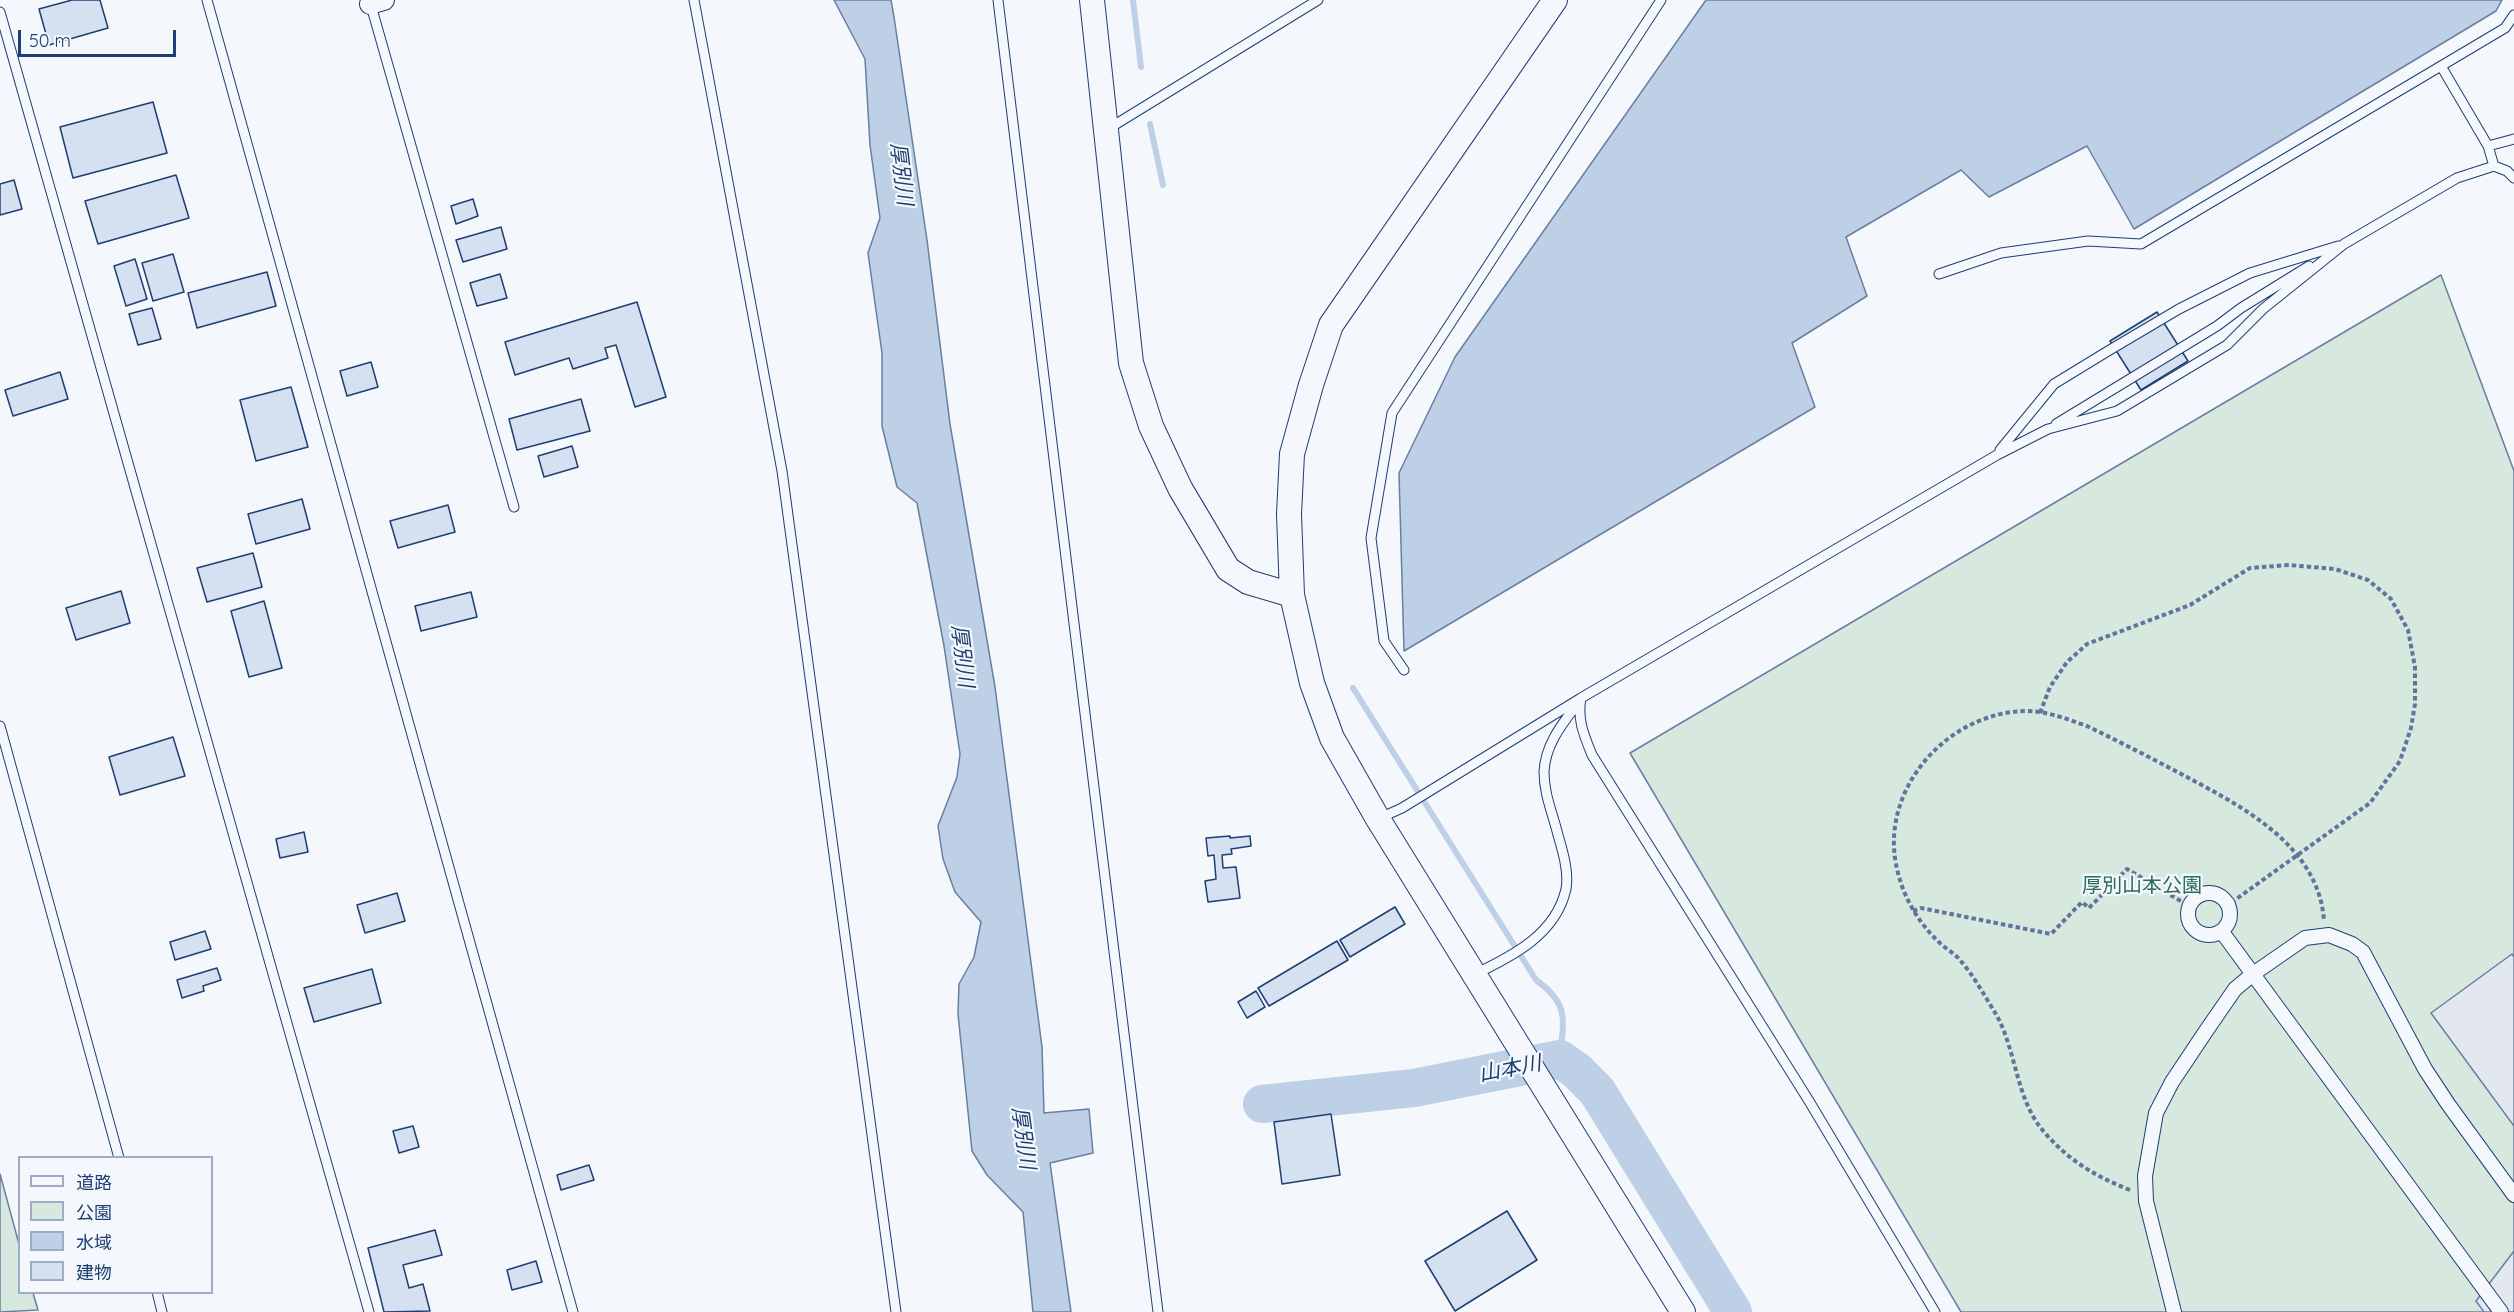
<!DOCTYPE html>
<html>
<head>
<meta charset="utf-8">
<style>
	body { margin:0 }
	#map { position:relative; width:2514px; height:1312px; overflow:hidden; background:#f4f7fb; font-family:Quicksand,"Noto Sans JP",sans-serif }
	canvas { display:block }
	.legend { position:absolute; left:18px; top:1156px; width:195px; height:138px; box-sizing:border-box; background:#f4f7fb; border:2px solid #9eadc5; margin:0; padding:8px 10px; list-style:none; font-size:18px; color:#1d3f73 }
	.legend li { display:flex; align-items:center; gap:12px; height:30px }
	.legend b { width:30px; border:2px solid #9eadc5 }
	.scale { position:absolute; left:18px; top:30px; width:158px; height:27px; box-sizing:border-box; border:3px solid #1d3f73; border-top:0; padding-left:8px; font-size:18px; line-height:21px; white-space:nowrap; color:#1d3f73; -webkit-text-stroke:4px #f4f7fb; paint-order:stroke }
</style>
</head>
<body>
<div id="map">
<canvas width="2514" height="1312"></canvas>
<ul class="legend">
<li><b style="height:8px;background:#f4f7fb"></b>道路</li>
<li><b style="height:16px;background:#d7e8df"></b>公園</li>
<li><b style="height:16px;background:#bed0e5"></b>水域</li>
<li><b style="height:16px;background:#d5e0f0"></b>建物</li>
</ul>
<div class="scale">50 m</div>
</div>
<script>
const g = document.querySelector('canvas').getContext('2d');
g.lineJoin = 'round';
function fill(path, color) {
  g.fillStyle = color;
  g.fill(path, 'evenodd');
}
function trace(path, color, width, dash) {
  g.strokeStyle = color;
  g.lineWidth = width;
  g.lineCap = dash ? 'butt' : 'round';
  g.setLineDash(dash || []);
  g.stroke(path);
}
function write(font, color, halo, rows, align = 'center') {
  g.font = font + ' Quicksand,"Noto Sans JP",sans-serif';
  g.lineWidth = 4.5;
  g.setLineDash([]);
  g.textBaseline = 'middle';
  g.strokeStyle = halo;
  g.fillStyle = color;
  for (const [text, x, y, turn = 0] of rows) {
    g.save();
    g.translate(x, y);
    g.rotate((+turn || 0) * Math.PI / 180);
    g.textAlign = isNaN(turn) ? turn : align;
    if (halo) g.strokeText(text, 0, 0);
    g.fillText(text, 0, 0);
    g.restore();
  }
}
const green = new Path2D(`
	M2441 275 2514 471V1312H1961L1630 753Z
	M0 1174 19 1244 20 1292 33 1293 38 1310 0 1312Z`);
fill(green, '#d7e8df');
trace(green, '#687fa3', 1.5);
const parking = new Path2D(`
	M2512 954 2514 957V1126L2431 1013Z
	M2514 1251V1312H2484L2476 1301Z`);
fill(parking, '#e3e8f0');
trace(parking, '#687fa3', 1.5);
const water = new Path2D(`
	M834 0H891L894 17 927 240 950 424 995 687 1042 1047 1044 1113 1089 1109 1093 1153 1050 1163 1071 1312H1033L1023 1212 987 1175 972 1151 958 1014 959 984 974 957 981 922 955 892 943 859 938 826 957 777 960 754 944 646 917 503 897 487 882 426V353L868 253 880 218 870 145 865 59Z
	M1706 0H2502L2496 11 2134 229 2087 146 1989 197 1961 170 1846 237 1867 296 1792 343 1815 407 1404 651 1399 473 1455 357Z`);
fill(water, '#bed0e5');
trace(water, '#687fa3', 1.5);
trace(new Path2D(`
	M1133 0 1141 67
	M1150 124 1163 185
	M1353 688 1536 980C1571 1005 1563 1021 1560 1059`), '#bed0e5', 6);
trace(new Path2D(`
	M1262 1104 1414 1088 1560 1059 1577 1071 1597 1091 1733 1312`), '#bed0e5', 38);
const building = new Path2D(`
	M72 0H100L108 28 49 45 39 9Z
	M153 102 167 153 73 178 60 127Z
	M176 175 189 218 98 244 85 201Z
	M14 180 22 209 0 215V184Z
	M473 199 478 216 456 224 451 206Z
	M501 227 507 249 463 262 456 240Z
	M173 254 184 292 153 301 142 263Z
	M135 259 147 299 126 306 114 266Z
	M267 272 276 306 197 328 188 293Z
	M500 274 507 298 477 306 470 283Z
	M637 302 666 397 635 407 616 345 605 348 608 358 573 369 569 358 515 375 505 342Z
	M152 308 161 339 138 345 129 314Z
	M2157 312 2188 361 2141 390 2110 341Z
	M371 362 378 387 347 396 340 371Z
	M60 372 68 399 13 416 5 390Z
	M291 387 308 447 256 461 240 400Z
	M581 399 590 431 517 450 509 419Z
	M572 446 578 467 544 477 538 456Z
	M302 499 310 529 256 544 248 514Z
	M448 505 455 532 398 548 390 521Z
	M253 553 262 587 207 602 197 568Z
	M121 591 130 623 76 640 66 608Z
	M471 592 477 617 421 631 415 606Z
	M264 601 282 668 249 677 231 611Z
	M173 737 185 776 120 795 109 757Z
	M304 832 308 852 280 858 276 839Z
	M1230 836V838L1250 836 1251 846 1231 849 1232 854 1222 855 1223 868 1236 867 1240 898 1208 902 1205 881 1216 879 1214 855 1208 856 1206 838Z
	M397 893 405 921 365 933 357 905Z
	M1395 907 1405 924 1350 957 1340 940Z
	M205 931 211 949 175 960 170 942Z
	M1337 941 1348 960 1269 1006 1258 988Z
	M217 968 221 980 203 986 204 991 182 998 177 980Z
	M372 969 381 1003 314 1022 304 988Z
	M1256 991 1265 1007 1247 1018 1238 1002Z
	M1331 1114 1340 1175 1282 1184 1274 1122Z
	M413 1126 419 1147 399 1153 393 1131Z
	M589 1165 594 1180 561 1190 557 1175Z
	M1507 1211 1537 1260 1455 1311 1425 1261Z
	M435 1230 442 1255 403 1265 409 1288 423 1284 430 1311 384 1312 368 1248Z
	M536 1261 542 1282 512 1290 507 1270Z`);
fill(building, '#d5e0f0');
trace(building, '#1d3f73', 1.5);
const service = new Path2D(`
	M207 0 573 1312
	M694 0 782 471 896 1312
	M998 0 1158 1312
	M370 2 514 507
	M0 12 369 1312
	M1108 129 1318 0
	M2488 146 2514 139
	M2494 166 2488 146 2441 66 2505 28 2514 15
	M1939 274 2001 253 2088 241 2141 244 2441 66
	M2056 424 2217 326 2241 308 2309 266
	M2000 450 2054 384 2108 351 2179 309 2250 273 2338 246
	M1404 670 1384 641 1371 538 1392 413 1661 0
	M1581 698C1577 720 1584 735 1592 755L1809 1101 1935 1312
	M0 726 119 1158
	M1380 818 1402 808 1581 698 1997 455 2048 429 2117 411 2227 345 2263 309 2344 244 2457 178 2494 166 2507 171 2514 178
	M1475 974C1513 956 1556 934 1566 889 1569 872 1563 852 1558 835 1553 814 1544 795 1544 772 1545 745 1562 724 1578 703
	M157 1292 162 1312`);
const pedestrian = new Path2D(`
	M2188 914a21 21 0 1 1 42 0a21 21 0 1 1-42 0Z
	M2222 932 2501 1312
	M2174 1312 2146 1201 2145 1176 2156 1113 2172 1082 2206 1031 2235 989 2253 974 2305 938 2329 935 2352 944 2363 952 2425 1069 2448 1104 2514 1195`);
const minor = new Path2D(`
	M370 4 384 0`);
const tertiary = new Path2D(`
	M1092 0 1131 363 1151 426 1180 488 1228 569 1248 582 1292 595
	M1555 0 1331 325 1311 385 1292 454 1289 514 1292 595 1312 683 1332 738 1378 819 1683 1312`);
trace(service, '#1d3f73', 11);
trace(pedestrian, '#1d3f73', 16);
trace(minor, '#1d3f73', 22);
trace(tertiary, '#1d3f73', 26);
trace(new Path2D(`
	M2040 713 2050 687 2067 662 2087 644 2190 605 2250 568 2289 565 2335 569 2368 580 2391 599 2408 630 2415 667V704L2411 728 2400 761 2370 803 2228 905
	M1913 911 1921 908 2051 934 2082 902 2089 908 2127 869 2189 906
	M2130 1190C2097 1177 2069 1161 2045 1133 2016 1101 2017 1053 1997 1016 1986 998 1974 976 1960 960 1955 954 1948 950 1942 945 1918 923 1902 896 1896 864 1881 787 1949 712 2026 711 2047 711 2067 719 2087 726 2120 742 2153 759 2185 776 2243 807 2319 846 2324 921`), '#5e769c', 4, [4.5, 3]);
trace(service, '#f4f7fb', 9);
trace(pedestrian, '#f4f7fb', 14);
trace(minor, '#f4f7fb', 20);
trace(tertiary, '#f4f7fb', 24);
write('20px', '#2c6c60', '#f4f7fb', [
	["厚別山本公園",2142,886]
]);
write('italic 21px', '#1d3f73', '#f4f7fb', [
	["厚別川",901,174,83],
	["厚別川",962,656,83],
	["山本川",1510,1069,-11],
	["厚別川",1023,1138,82]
]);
</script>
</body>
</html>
